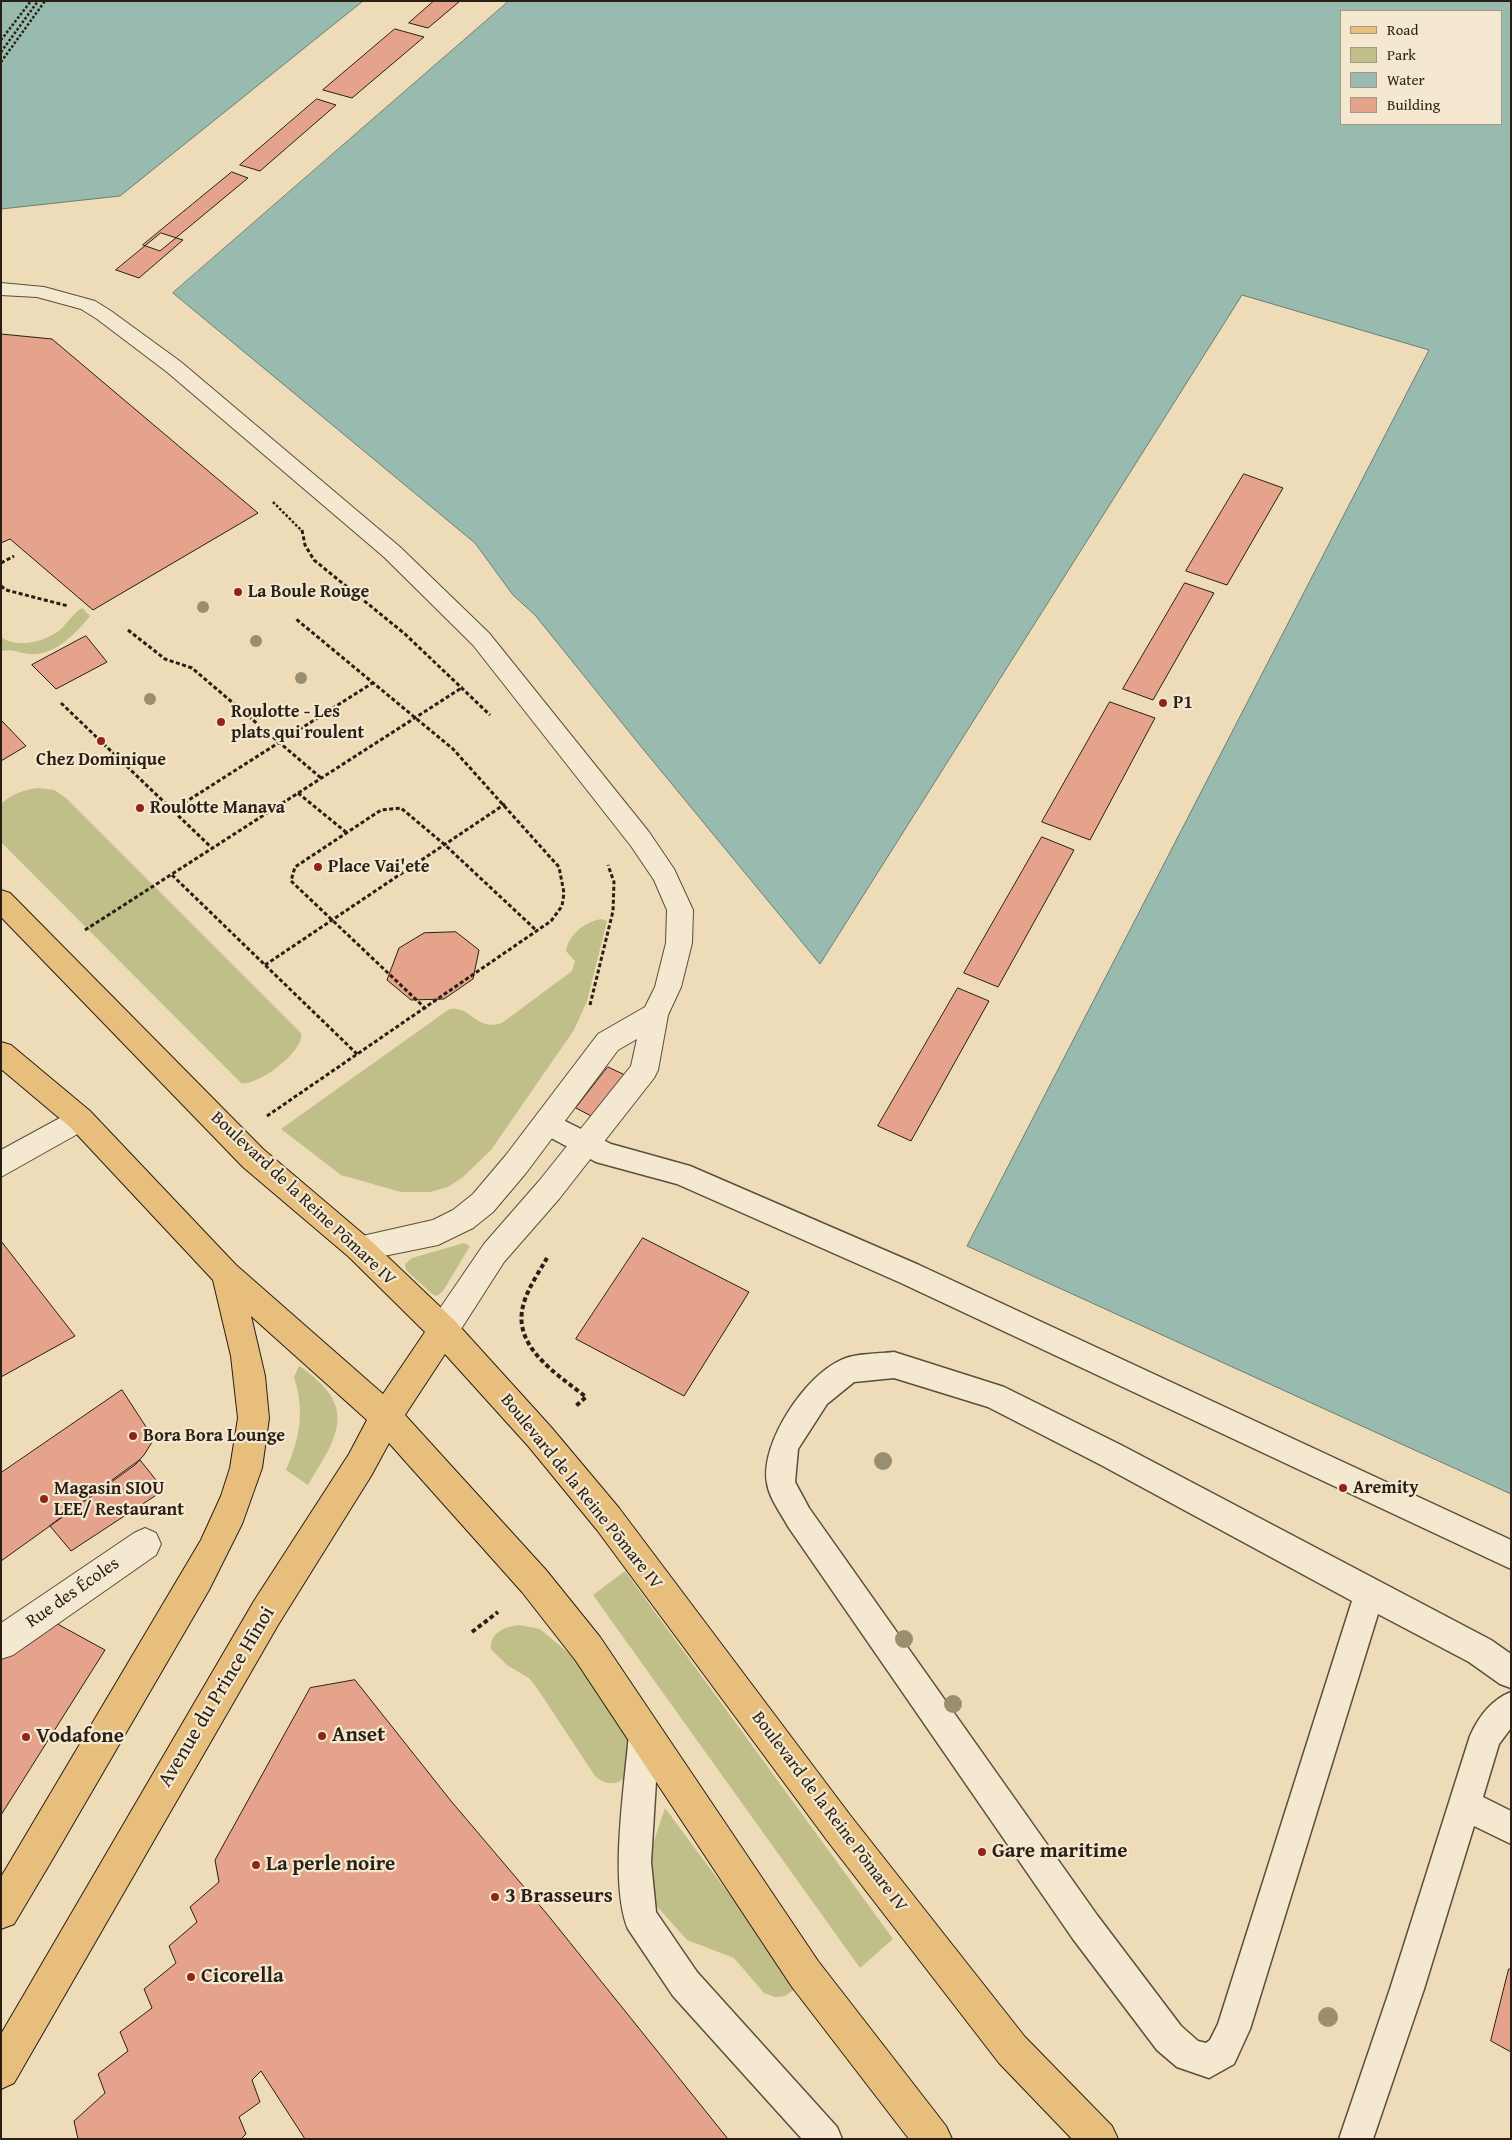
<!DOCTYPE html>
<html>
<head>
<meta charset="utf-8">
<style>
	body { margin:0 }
	#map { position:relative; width:1512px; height:2140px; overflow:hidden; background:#eedbb7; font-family:"Gentium Book Plus",serif }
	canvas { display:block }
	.frame { position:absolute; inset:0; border:2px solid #291f14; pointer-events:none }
	.legend { position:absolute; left:1340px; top:10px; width:162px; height:115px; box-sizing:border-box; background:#f4e8d0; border:1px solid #a39885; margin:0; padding:6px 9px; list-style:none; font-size:15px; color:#291f14 }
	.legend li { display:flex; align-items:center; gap:10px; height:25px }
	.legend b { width:25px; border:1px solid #a39885 }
</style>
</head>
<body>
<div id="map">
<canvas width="1512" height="2140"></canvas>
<div class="frame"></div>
<ul class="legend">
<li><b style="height:6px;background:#e7be7c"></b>Road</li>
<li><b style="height:14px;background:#c0be89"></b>Park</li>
<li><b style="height:14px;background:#99bbaf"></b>Water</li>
<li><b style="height:14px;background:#e5a38c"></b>Building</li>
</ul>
</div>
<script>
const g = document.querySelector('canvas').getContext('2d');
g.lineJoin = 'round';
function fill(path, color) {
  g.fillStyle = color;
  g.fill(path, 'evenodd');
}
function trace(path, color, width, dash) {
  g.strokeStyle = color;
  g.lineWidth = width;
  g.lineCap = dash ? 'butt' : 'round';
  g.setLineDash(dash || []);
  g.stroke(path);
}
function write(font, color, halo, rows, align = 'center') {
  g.font = font + ' "Gentium Book Plus",serif';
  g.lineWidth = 4.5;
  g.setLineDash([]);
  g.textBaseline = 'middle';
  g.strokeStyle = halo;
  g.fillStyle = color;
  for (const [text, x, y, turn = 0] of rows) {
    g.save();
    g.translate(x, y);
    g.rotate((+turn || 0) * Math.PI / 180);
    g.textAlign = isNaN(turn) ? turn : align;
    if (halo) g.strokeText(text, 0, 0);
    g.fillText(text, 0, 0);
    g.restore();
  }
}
fill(new Path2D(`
	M82 608 90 616C77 632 56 655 32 654 22 654 12 648 1 651V637C17 649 45 642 60 630 68 622 73 614 82 608Z
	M38 788 54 790 66 798 301 1033C305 1051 257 1087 241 1083L1 842V804C12 794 23 790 38 788Z
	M601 919 607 921 587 1001 574 1030 491 1150 463 1177 448 1187 430 1192H401L341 1175 281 1129 448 1010C469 1002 475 1032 502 1023L572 971 575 961 566 951C569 934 585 922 601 919Z
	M464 1243 470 1246 443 1291 437 1296 432 1294 406 1270 405 1264 412 1258Z
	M299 1366C307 1370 312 1376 318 1381 357 1416 329 1449 308 1485L286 1470C300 1438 305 1411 294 1377Z
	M625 1571 893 1939 860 1968 593 1595Z
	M519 1625 540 1629 565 1650 579 1664 630 1742V1774C617 1785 608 1787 595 1776L537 1688 529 1678 507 1665 491 1649C490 1632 505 1627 519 1625Z
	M665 1808 798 1987 785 1996 775 1997 764 1993 734 1958 687 1940 653 1902 647 1862Z`), '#c0be89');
const water = new Path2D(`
	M1 1H363L120 196 1 209Z
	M509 1H1511V1494L967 1246 1429 350 1242 295 820 964 643 749 535 615 513 595 475 543 173 293ZM1341 11H1501V124H1341Z`);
fill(water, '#99bbaf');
trace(water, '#6c7d71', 1);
const building = new Path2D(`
	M434 1H460L428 28 409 23Z
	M395 29 424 37 352 98 323 90Z
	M317 99 336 105 260 171 240 165Z
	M232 172 248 178 160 251 143 245Z
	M161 233 183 240 139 278 116 270Z
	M1 334 52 339 258 513 93 610 10 539 1 543Z
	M1244 474 1283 488 1227 585 1186 571Z
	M1185 583 1214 593 1153 700 1123 689Z
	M86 636 107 662 56 689 32 665Z
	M1110 702 1155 718 1090 840 1042 822Z
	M1 720 26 746 1 761Z
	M1042 837 1074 850 998 987 964 973Z
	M456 932 479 950 473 979 444 999 411 1000 387 980 399 948 424 933Z
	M958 988 989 1001 911 1141 878 1126Z
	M608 1067 625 1075 593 1117 576 1108Z
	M643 1238 749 1292 684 1396 576 1339Z
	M1 1241 75 1336 1 1377Z
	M122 1390 154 1439 144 1455 135 1465 1 1561V1473Z
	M140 1460 164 1490 71 1551 50 1526Z
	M52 1621 105 1650 1 1815V1659Z
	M355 1680 451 1801 547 1914 728 2139H305L261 2071 252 2080 260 2102 239 2117 246 2134 241 2139H78L74 2121 105 2093 98 2074 128 2051 120 2032 152 2008 144 1989 176 1963 169 1946 197 1922 190 1907 219 1882 215 1860 310 1688Z
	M1509 1969H1511V2052L1491 2041Z`);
fill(building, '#e5a38c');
trace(building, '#291f14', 1);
const lane = new Path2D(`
	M547 1112 611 1144 690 1166 919 1265 1511 1540V1569L901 1283 677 1184 596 1162 538 1131 534 1123 538 1115Z
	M894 1352 1004 1387 1121 1445 1491 1640 1511 1654V1688L1500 1684 1469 1662 1378 1614 1250 2029 1234 2064 1209 2078 1177 2067 1157 2050 1073 1939 789 1528C782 1515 769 1498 767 1483 760 1443 805 1376 841 1360 856 1353 877 1354 894 1352ZM894 1378 988 1407 1101 1465 1352 1601 1218 2024 1210 2040 1206 2043 1198 2041 1181 2026 1097 1915 809 1508 795 1482 798 1449 827 1404 854 1382Z
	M1511 1692V1728L1499 1744 1483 1797 1511 1811V1844L1474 1826 1424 1989 1373 2139H1339L1390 1989 1470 1736C1479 1716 1491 1700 1511 1692Z
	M644 1718 655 1722 659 1733 651 1862 656 1912 697 1972 837 2127 842 2139H802L673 1996 628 1929C609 1882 625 1785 629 1733L633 1722Z`);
const street = new Path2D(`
	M1 283 44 287 95 301 111 311 181 362 400 547 489 633 649 832 674 869 693 910 692 943 681 987 668 1015 658 1070 654 1078 559 1199 504 1262 454 1340 443 1344 432 1340 428 1330 432 1320 484 1244 539 1181 631 1066 637 1039 618 1050 526 1173 493 1212 473 1228 438 1245 359 1261 349 1257 344 1248 349 1239 433 1220 453 1210 473 1194 506 1155 598 1034 645 1007 655 987 666 943 667 910 654 880 631 846 473 645 384 557 167 372 97 319 81 309 37 297 1 295Z
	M80 1107 90 1111 94 1119 90 1127 1 1177V1150Z
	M145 1528 156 1533 161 1544 156 1555 13 1655 1 1659V1623L134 1533Z`);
const primary = new Path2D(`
	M1 890 10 893 263 1149 369 1239 454 1320 551 1427 619 1508 850 1815 1025 2037 1112 2126 1118 2139H1072L999 2063 826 1839 597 1530 529 1447 445 1354 405 1415 546 1570 600 1637 818 1961 946 2126 952 2139H909L792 1987 576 1661 522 1592 389 1443 371 1476 278 1625 14 2083 1 2089V2034L254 1601 349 1454 367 1420 251 1316 265 1376 269 1418 262 1468 242 1524 209 1590 52 1860 14 1924 1 1929V1877L201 1540 221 1496 230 1468 238 1418 231 1356 213 1280 70 1127 1 1069V1042L11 1045 90 1111 236 1265 383 1394 425 1332 349 1257 243 1167 1 917Z`);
trace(lane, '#5a4e3d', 3);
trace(street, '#5a4e3d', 2);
trace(primary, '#291f14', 2);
trace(new Path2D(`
	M1 40 31 1
	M1 52 38 1
	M1 62 45 1
	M273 502 302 531`), '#291f14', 2.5, [2.5, 2]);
trace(new Path2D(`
	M302 530 305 545 314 560 405 634 490 715
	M1 563 14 556
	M1 586 6 590 68 606
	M128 630 165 659 192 668 321 778
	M61 703 213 849
	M298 793 347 833
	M173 810 374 682
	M172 875 358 1055
	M85 930 463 687
	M265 965 505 804
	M590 1005 613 911 614 882 608 865
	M426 1009 291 881 295 867 381 810 401 808 445 845 537 931
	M267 1116 551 921 562 906 564 893 559 867 453 749 296 619`), '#291f14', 3, [4, 2.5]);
trace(new Path2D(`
	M547 1258C538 1274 525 1292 522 1311 516 1350 560 1376 586 1397L576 1406
	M472 1632 498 1612`), '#291f14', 4, [4.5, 3]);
fill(lane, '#f4e8d0');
fill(street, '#f4e8d0');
fill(primary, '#e7be7c');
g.fillStyle = '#9a8e71';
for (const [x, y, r] of [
	[203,607,6],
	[256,641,6],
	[301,678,6],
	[150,699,6],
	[883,1461,9],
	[904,1639,9],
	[953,1704,9],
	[1328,2017,10]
]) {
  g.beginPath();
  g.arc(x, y, r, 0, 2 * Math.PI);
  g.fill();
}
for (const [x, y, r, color] of [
	[238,592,5,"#8f2418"],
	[1163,703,5,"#8f2418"],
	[221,722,5,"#8f2418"],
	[101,741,5,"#8f2418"],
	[140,808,5,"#8f2418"],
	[318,867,5,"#8f2418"],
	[133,1436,5,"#8f2418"],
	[1343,1488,5,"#8f2418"],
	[44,1499,5,"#8f2418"],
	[322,1736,5,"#8f2418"],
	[26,1737,5,"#8f2418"],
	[982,1852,5,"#8f2418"],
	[256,1865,5,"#8f2418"],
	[495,1897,5,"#8f2418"],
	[191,1977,5,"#8f2418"]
]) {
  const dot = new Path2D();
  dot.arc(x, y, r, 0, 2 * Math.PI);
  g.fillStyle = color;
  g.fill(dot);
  trace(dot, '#f4e8d0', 2);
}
write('bold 18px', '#291f14', '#f4e8d0', [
	["La Boule Rouge",248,592],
	["P1",1173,703],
	["Roulotte - Les",231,712],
	["plats qui roulent",231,733],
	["Chez Dominique",101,760,"center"],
	["Roulotte Manava",150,808],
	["Place Vai'ete",328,867],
	["Bora Bora Lounge",143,1436],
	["Aremity",1353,1488],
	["Magasin SIOU",54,1489],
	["LEE/ Restaurant",54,1510]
], 'left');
write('18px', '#291f14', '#f4e8d0', [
	["Boulevard de la Reine Pōmare IV",303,1199,43],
	["Boulevard de la Reine Pōmare IV",581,1492,51],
	["Rue des Écoles",73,1593,-35],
	["Boulevard de la Reine Pōmare IV",829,1812,53]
]);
write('21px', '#291f14', '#f4e8d0', [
	["Avenue du Prince Hīnoi",217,1697,-59]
]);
write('bold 21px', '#291f14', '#f4e8d0', [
	["Anset",332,1736],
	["Vodafone",36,1737],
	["Gare maritime",992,1852],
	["La perle noire",266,1865],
	["3 Brasseurs",505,1897],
	["Cicorella",201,1977]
], 'left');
</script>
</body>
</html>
